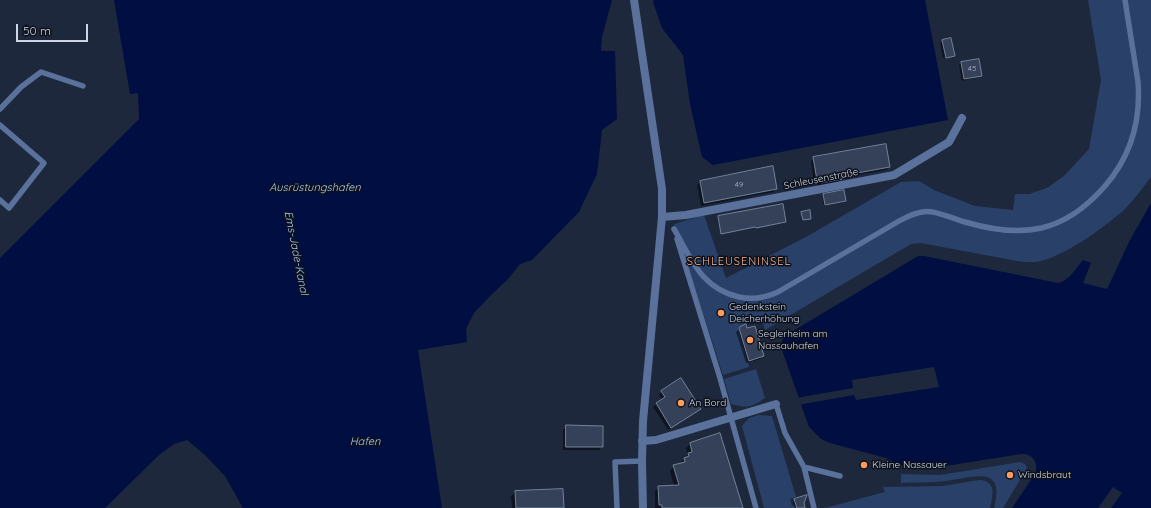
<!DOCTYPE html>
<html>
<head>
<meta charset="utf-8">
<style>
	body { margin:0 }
	#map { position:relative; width:1151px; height:508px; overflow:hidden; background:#1d283d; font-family:Quicksand,sans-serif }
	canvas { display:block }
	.scale { position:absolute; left:16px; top:24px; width:72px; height:18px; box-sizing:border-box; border:2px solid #ced6e4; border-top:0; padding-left:5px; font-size:12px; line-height:14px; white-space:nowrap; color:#ced6e4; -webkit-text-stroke:3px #0c111b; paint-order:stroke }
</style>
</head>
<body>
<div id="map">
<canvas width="1151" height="508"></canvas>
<div class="scale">50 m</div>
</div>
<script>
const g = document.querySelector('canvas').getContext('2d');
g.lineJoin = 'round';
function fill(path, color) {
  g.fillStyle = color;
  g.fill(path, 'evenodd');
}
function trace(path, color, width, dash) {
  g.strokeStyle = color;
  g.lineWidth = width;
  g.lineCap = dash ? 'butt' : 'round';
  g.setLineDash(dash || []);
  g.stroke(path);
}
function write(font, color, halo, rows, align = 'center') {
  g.font = font + ' Quicksand,sans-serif';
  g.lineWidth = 3;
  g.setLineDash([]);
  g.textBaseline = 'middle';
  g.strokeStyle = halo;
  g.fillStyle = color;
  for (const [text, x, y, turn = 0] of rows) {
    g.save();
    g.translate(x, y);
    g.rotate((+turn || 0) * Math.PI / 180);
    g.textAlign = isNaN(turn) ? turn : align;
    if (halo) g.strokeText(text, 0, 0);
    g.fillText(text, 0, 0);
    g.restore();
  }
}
fill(new Path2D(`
	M1088 0H1151V177C1143 188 1135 198 1126 208 1108 225 1060 260 1035 262 1020 263 1005 258 990 256 967 252 944 247 921 243L911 244 765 330 761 316 738 328 749 367 723 375 674 224 704 215 726 278 806 237 901 182 919 181 934 190 975 206 1013 210 1015 194H1029L1047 188 1064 176 1089 149 1101 80Z
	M756 369 765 398C751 408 747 408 731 404L724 379Z
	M759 415 772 416 796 497 790 499 792 506H796L797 508H764L742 426 749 418Z
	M1020 462 1025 464 1027 468 1026 470 1003 508H994C1006 463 972 478 945 481 930 483 915 482 901 483V474L940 475Z
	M979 480C997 481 993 495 990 508H825L885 492 883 487 943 486Z`), '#294069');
fill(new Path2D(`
	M114 0H612L602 37 601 51H615L617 119 602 130 597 174 579 212 532 260 520 264 509 278 490 296 474 313 466 329 467 342 418 350 442 508H243L225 476 205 455 187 440 174 444 159 455 105 508H0V258L139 119 138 93 130 94Z
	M654 0H925L948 120 713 165 702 157 690 104 683 55 662 28 653 2Z
	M1151 203V508H1012L1035 474C1039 463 1033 453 1021 454L939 467H932L899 465 886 458 830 443 821 439 809 427 781 347C781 341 783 338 788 334L918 256H924L1058 283C1069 281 1077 267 1083 260L1091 263 1083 283 1107 289 1130 240Z`), '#000e41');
fill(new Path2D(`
	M934 367 939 387 856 400 854 395 798 405 796 398 853 388 852 380Z
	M1113 487 1122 493 1111 508H1098Z`), '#1d283d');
fill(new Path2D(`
	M950 39 954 56 943 58 940 43 942 41Z
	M979 60 981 75 979 77 962 81 959 65 961 63Z
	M814 158 889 167 886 170 841 178 838 182 818 186 817 182 814 183 811 161Z
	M701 182 776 188 773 192 701 206 697 185Z
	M824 195 845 200 843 202 824 206 822 197Z
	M782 205 784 223 755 228V227L721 234 718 217Z
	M740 329H747L763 356 760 359 746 363 736 332Z
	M662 392 700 409 668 430 653 407 662 400 659 395Z
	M567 426 602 427V447L599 450H563V430Z
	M720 435 742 508H655V491L659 487 674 486 670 471 674 466 681 464 680 463 688 455 686 448 690 444Z
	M516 492 563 508H512L511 496Z
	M795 500 803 503 804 508H795L793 502Z`), '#0007');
const building = new Path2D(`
	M951 38 955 56 946 58 942 40Z
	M979 59 982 76 964 79 961 62Z
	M886 144 890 167 841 176 842 179 821 183 820 180H817L813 157Z
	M773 166 777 189 704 203 700 181Z
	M844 190 846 201 825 205 823 194Z
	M783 204 786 222 756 228 755 227 721 234 718 216Z
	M810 210 811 219 803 220 801 212Z
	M746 324 747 328 755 326 764 356 749 361 739 328Z
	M681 378 701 409 671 428 656 403 665 397 661 391Z
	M566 425 603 426V447H566Z
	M720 433 743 508H662V505H659L658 486 679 485 673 465 685 462 684 458 689 456 688 453 692 452 690 443Z
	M563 489 564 508H516L515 491Z
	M807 495 804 503 805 508H797L794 499Z`);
fill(building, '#354158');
trace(building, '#73829a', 1);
trace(new Path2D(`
	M0 109 21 87 41 72 83 86
	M0 125 44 163 9 208 0 200
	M674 229C692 260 702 289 739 297 753 300 765 298 778 292L899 221C929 204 935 213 965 222 1023 239 1064 233 1105 186 1131 156 1141 121 1138 82L1125 0
	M677 239 720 378 756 508
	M776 404 785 433 804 467 840 476
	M804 467 814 508
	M617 508 615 462 642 461`), '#59719b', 5.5);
trace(new Path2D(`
	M634 0 662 189V217L643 421 642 461 643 508
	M662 217 686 215 894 175 949 142 962 118
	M642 441 656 440 776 404`), '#59719b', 8);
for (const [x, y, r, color] of [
	[721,313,4,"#ff9b5b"],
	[750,340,4,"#ff9b5b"],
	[681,403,4,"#ff9b5b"],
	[864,465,4,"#ff9b5b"],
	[1010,475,4,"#ff9b5b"]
]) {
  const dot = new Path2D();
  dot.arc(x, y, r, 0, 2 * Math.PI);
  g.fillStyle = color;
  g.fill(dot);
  trace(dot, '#0c111b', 1.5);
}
write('8px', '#a8b1c1', null, [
	["45",972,69],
	["49",739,185]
]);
write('10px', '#ced6e4', '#0c111b', [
	["Schleusenstraße",821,179,-11]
]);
write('10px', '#ced6e4', '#0c111b', [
	["Gedenkstein",729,307],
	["Deicherhöhung",729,319],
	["Seglerheim am",758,334],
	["Nassauhafen",758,346],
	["An Bord",689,403],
	["Kleine Nassauer",872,465],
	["Windsbraut",1018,475]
], 'left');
write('italic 11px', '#abc8fa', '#0c111b', [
	["Ausrüstungshafen",315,188],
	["Ems-Jade-Kanal",296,253,79],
	["Hafen",365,442]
]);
g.letterSpacing = '1px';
write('11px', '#f9b288', '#0c111b', [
	["SCHLEUSENINSEL",739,262]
]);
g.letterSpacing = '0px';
</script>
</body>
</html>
